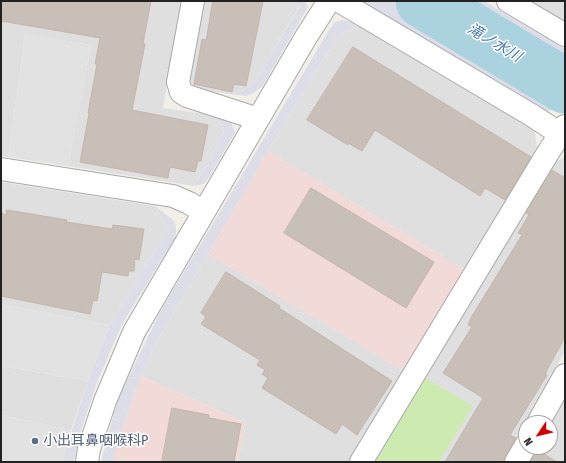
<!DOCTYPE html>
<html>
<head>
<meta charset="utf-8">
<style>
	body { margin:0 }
	#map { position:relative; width:566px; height:463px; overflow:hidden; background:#f2efe9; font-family:"Fira Sans Condensed",sans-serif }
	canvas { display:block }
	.frame { position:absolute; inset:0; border:2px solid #222; pointer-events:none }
	.north { position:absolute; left:518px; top:415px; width:40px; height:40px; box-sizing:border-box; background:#fff; border:1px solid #a7a7a7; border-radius:50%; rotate:235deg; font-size:11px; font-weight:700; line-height:16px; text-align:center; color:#222 }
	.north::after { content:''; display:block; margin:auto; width:14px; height:18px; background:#d40000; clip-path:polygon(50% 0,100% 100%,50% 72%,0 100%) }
</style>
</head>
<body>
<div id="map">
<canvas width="566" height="463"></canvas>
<div class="frame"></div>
<div class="north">N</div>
</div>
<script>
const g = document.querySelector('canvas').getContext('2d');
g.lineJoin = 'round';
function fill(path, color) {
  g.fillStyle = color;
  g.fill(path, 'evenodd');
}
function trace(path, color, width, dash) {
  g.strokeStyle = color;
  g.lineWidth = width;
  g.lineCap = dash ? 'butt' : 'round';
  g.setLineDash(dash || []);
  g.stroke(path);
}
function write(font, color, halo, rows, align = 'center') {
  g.font = font + ' "Fira Sans Condensed","Noto Sans JP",sans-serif';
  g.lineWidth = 3;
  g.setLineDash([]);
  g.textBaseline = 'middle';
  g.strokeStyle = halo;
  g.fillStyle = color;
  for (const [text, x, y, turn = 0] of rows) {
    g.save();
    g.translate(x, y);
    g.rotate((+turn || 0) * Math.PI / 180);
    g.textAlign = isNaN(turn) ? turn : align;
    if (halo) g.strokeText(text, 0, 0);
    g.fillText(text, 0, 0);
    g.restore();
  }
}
fill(new Path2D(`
	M1 1H181L163 108 219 116 224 133 194 186 68 166 91 45 25 34 8 157 1 156Z
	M204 1H298L300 5 255 81 238 95 191 89 189 85Z
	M528 1H565V24Z
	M361 24 534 124 537 148 465 270 268 151 338 35Z
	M565 157V351L503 462H439L472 406 424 377 553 163Z
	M1 182 155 206 168 229 110 325 1 304Z
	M208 254 404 371 349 462H238L245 422 141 376 155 345Z
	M1 366 88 381 71 430 1 415Z
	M565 398V462H530L538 447H550V425Z`), '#e0dfdf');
fill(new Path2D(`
	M268 151 465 270 404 371 208 254Z
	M141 376 245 422 238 462H113L119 437Z`), '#f2dad9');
fill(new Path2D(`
	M424 377 473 406 439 462H374Z`), '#cdebb0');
fill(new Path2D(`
	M25 33 91 45 68 166 8 157Z
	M1 304 110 325 88 381 1 366Z
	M1 415 71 430 63 462H1Z`), '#e2e2e2');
fill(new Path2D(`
	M298 1H305L308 7 262 87 252 94 246 96 238 95 255 81 300 6Z
	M360 1H394L563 104 550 111 539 110Z
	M451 1H484L565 49V70Z
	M342 20 361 24 338 35 268 151 155 345 141 376 119 437 113 462H101L117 401 161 310 329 30 335 22Z
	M219 116 225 118 231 122 235 133 208 179 203 184 194 186 224 133Z
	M155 206 172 219 176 225V237L122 324 97 382 80 434 74 462H63L65 452 88 381 110 325 168 229Z`), '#dddde8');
trace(new Path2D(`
	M423 1 565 86`), '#aad3df', 55);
const building = new Path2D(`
	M1 1H151L143 43 145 44 132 110 208 125 201 161H198L195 172 170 167 168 178 80 162 89 114 88 113 97 64H95L100 38 1 21Z
	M213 1H263L246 86 234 84 232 92 194 84 202 39 206 40Z
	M353 47 531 157 505 200 485 188 480 196 375 130 362 151 348 143V145L307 120Z
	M552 170 565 178V337L545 374 547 375 510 435 516 438 505 456 504 462H445L483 398 443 373 472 327 468 325 472 316 522 235 518 233 529 215 526 213Z
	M311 188 434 262 406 308 284 233Z
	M7 210 67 220 66 222 112 229 113 225 144 229 139 260 135 259 134 271H129L128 276 102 272 97 301 93 300 90 314 1 296V213L6 215Z
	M226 272 280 306 279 308 392 381 357 435 342 424 336 434 262 388 268 378 262 374 265 370 257 365 260 360 201 324 206 317 201 313Z
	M172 408 209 415V418L241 424 234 462H162Z
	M537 450 557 462H530Z`);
fill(building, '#c7bfb8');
trace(building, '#c4b6ab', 1);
const minor = new Path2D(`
	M193 1 178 82 181 92 187 96 258 119
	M339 1 533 116 565 137
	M508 1 565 35
	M1 169 173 196 189 203 204 212
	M538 423 565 375
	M87 462 89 449 105 401 134 332 306 37 329 1
	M361 462 546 156 565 126
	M516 462 526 445`);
trace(minor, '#a9a9a9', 24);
trace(minor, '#fff', 22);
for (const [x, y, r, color] of [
	[35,441,4,"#5c6f8a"]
]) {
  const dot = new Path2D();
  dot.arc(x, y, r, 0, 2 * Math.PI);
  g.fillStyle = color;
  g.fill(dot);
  trace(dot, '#fff', 1.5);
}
write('14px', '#4e5e75', '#fff', [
	["小出耳鼻咽喉科P",43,441]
], 'left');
write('italic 15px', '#4a7aab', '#fff', [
	["滝ノ水川",494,43,31]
]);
</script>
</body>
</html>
